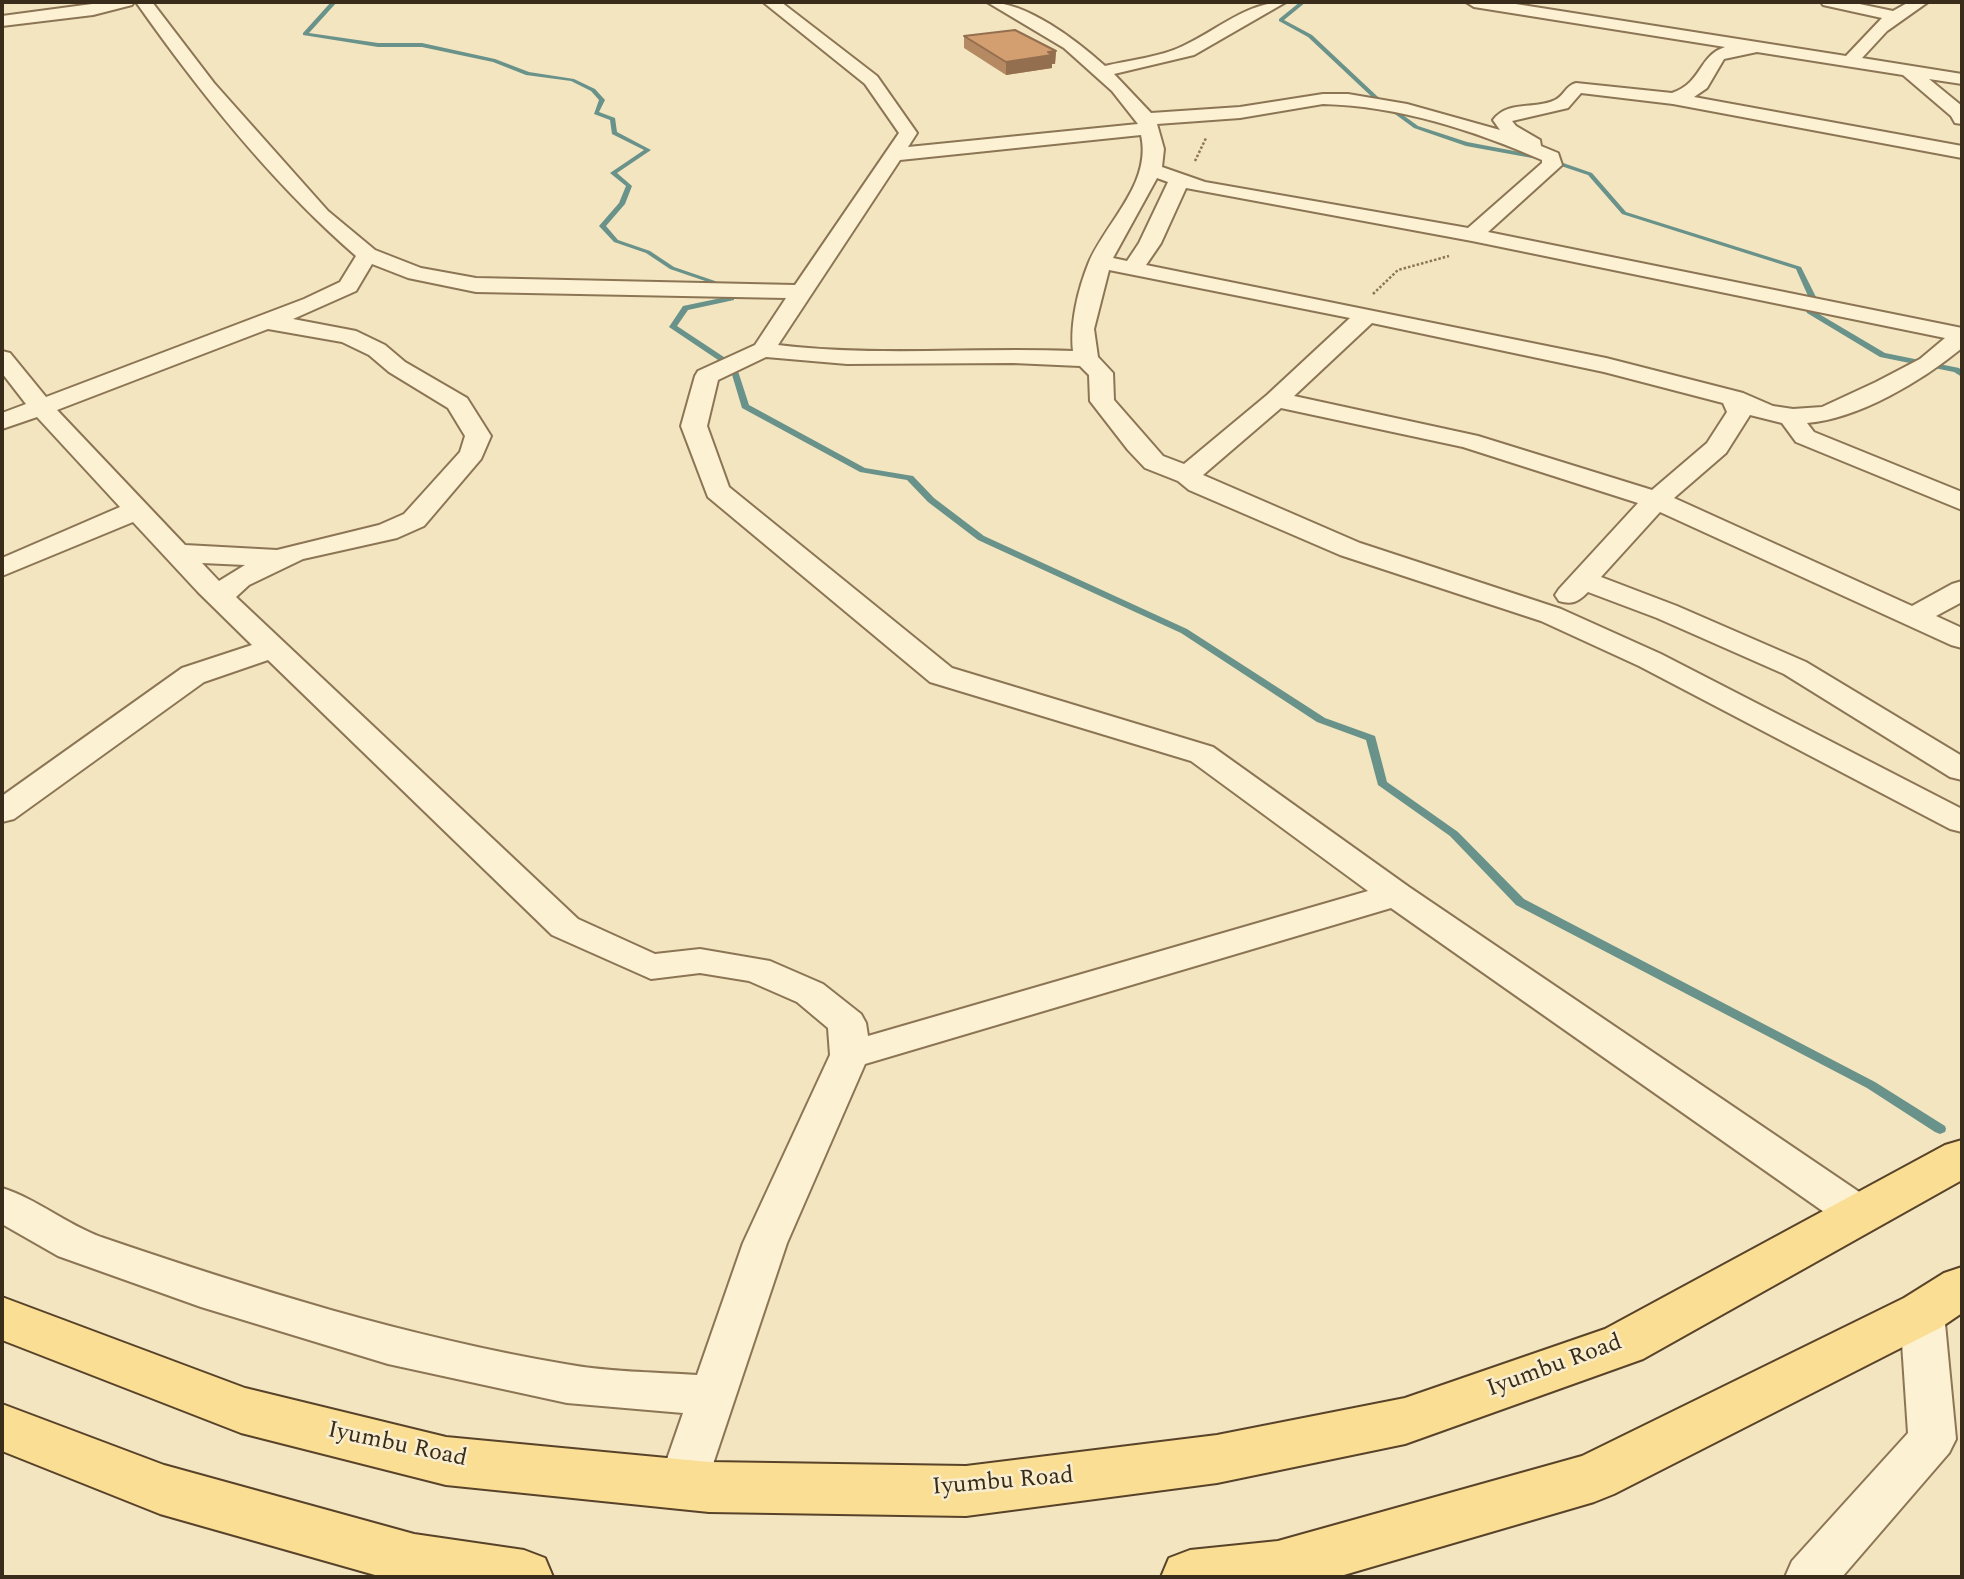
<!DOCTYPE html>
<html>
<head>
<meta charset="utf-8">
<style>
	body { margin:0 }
	#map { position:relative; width:1964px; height:1579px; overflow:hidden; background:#f2e5bf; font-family:Spectral,serif }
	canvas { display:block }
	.frame { position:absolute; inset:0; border:4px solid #3a2c1b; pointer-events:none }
</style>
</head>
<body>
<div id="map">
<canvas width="1964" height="1579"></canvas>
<div class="frame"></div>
</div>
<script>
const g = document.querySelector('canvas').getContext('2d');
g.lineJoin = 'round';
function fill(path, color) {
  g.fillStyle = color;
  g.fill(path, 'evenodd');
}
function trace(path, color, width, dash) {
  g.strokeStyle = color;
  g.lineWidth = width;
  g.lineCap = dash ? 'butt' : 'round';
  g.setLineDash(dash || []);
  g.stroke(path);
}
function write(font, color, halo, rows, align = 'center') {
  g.font = font + ' Spectral,serif';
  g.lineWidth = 5;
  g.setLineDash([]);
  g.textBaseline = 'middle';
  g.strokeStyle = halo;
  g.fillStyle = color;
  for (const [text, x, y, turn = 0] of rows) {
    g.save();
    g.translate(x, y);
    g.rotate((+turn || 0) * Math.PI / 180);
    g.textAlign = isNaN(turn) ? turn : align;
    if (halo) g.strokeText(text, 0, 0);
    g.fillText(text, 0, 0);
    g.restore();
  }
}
fill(new Path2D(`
	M331 2H337L309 33 378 43H422L495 59 529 72 574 79 595 89 605 100 599 112 615 118 617 132 651 150 617 173 632 186 625 204 606 226 618 240 650 251 674 267 715 281 734 296V300L688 310 677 326 736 365 749 405 865 468 913 476 934 498 984 536 1187 629 1325 718 1375 736 1387 782 1458 832 1524 899 1875 1082 1945 1126 1946 1129 1945 1132 1940 1134 1935 1132 1867 1088 1516 905 1450 836 1378 785 1366 740 1317 722 1181 633 978 540 928 502 907 480 860 472 742 408 730 368 669 327 683 306 726 297 711 283 670 269 646 253 614 242 599 226 619 203 626 186 610 173 644 150 612 134 610 120 594 114 599 100 591 91 571 81 526 75 493 62 422 47H378L303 35V33Z
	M1300 2H1306L1284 20 1312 35 1377 96 1418 126 1467 142 1546 157 1592 173 1626 212 1801 267 1820 305 1814 311 1885 353 1959 368 1962 371V377L1954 372 1880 357 1807 313 1806 311 1812 305 1796 269 1622 214 1588 175 1543 160 1466 146 1414 128 1373 98 1308 37 1279 21V19Z`), '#69928a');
const minor = new Path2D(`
	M107 2H134L132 5 93 15 2 26V16Z
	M136 2H152L214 83 328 211 375 250 421 268 476 278 795 285 899 133 865 84 763 2H781L877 76 917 133 908 147 1138 124 1112 91 1064 48 987 2C1027 2 1076 40 1105 66 1129 60 1161 57 1183 46 1218 30 1246 2 1286 2L1194 55 1114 74 1151 113 1240 107 1323 94H1348L1407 104 1500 130 1493 120C1508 100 1534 110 1555 100 1564 96 1566 85 1576 83L1672 93C1703 82 1698 56 1725 47L1474 7 1466 2H1503L1846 56 1882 18 1823 5 1821 2H1850L1893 11 1909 2H1928L1887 31 1862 58 1962 74V84L1929 79 1962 106V124L1955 123 1951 116 1903 75 1757 52 1724 59 1707 88 1694 97 1962 146V158L1673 104 1581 93 1568 108 1512 121 1516 126 1540 140 1541 146 1558 153 1562 165 1488 232 1962 328V348C1923 380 1859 419 1807 423L1814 432 1962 492V510L1796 442 1782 423 1750 415 1726 453 1674 498 1912 606 1952 584 1962 581V602L1936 616 1962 628V648L1951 645 1660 512 1601 577 1677 606 1806 662 1962 756V780L1950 777 1784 674 1657 618 1588 592C1578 602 1572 605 1559 601L1555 595 1559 589 1638 503 1463 447 1281 408 1203 475 1360 543 1561 609 1661 654 1962 809V832L1950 829 1639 666 1541 621 1340 555 1189 490 1178 481 1145 468 1128 450 1090 401 1089 375 1080 366 1013 363 847 364 766 357 718 380 707 426 729 487 952 668 1213 747 1409 887 1874 1202 1880 1214 1874 1226 1859 1230 1844 1226 1391 908 865 1064 787 1243 706 1485 699 1500 682 1506 665 1500 658 1485 683 1413 567 1403 388 1364 201 1307 58 1256 2 1224V1188C37 1199 66 1224 101 1237 253 1289 407 1337 565 1364 608 1372 653 1372 697 1375L743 1243 830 1055 828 1028 797 1002 749 981 700 973 651 979 552 935 268 660 204 682 14 819 2 822V796L182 668 252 645 198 592 133 522 2 576V558L120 507 37 417 2 429V413L26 404 2 373V351L10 353 46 397 304 299 340 282 356 256C272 183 200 93 136 2ZM1323 104C1399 106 1473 130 1542 160V163L1468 228 1205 182 1162 167 1164 149 1157 124 1240 118ZM1141 135C1152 183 1107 221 1089 262 1078 289 1070 323 1073 351 975 347 876 357 778 345L900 160ZM1157 178 1168 182 1139 243 1127 261 1113 258ZM1186 188 1472 241 1945 338 1920 359 1876 382 1822 407 1793 409 1773 406 1743 393 1606 358 1146 265 1161 243ZM372 264 408 278 476 292 786 298 755 345 698 371 695 376 681 426 708 497 930 682 1191 761 1368 891 868 1036 866 1023 861 1014 823 984 770 961 700 949 655 954 578 919 236 597 249 585 303 559 397 538 424 526 481 459 491 436 467 398 405 362 385 345 356 331 293 319 356 291ZM1109 270 1350 318 1267 395 1184 464 1163 456 1114 400 1113 373 1098 357 1094 329ZM1372 323 1604 372 1723 403 1727 412 1707 443 1652 490 1478 436 1294 396ZM268 329 342 342 369 355 389 372 448 408 465 436 460 452 404 514 379 525 277 550 185 545 57 410ZM202 563 245 565 219 581Z
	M1922 1295 1938 1300 1944 1313 1956 1439 1949 1453 1842 1577H1785L1792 1561 1908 1433 1900 1313 1906 1300Z`);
const major = new Path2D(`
	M1962 1140V1180L1643 1359 1405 1444 1217 1483 966 1516 709 1512 446 1485 241 1433 2 1340V1297L245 1388 446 1437 709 1462 966 1466 1217 1435 1405 1398 1605 1329 1945 1145Z
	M1962 1267V1313L1940 1328 1614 1494 1594 1502 1337 1577H1161L1169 1558 1190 1550 1278 1541 1582 1456 1904 1298 1944 1273Z
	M2 1404 164 1465 414 1534 524 1550 545 1558 553 1577H382L160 1514 2 1451Z`);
trace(minor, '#8c7555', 4);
trace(major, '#59422a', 4);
trace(new Path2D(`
	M1195 161 1206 138
	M1373 294 1398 270 1449 256`), '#8c7555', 2.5, [2.5, 2]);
fill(minor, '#fcf1d3');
fill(major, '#f9de93');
fill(new Path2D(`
	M964 36 1056 51 1055 64H1052V68L1006 75 964 48Z`), '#b58961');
fill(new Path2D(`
	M1056 51 1055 64H1052V68L1006 75V62Z`), '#946f4f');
const building = new Path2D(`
	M1015 30 1056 51 1048 52 1052 55 1006 62 964 36Z`);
fill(building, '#d39f71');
trace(building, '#946f4f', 2);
write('24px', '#3a2c1b', '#f8eecf', [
	["Iyumbu Road",1555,1367,-20],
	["Iyumbu Road",397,1446,12],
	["Iyumbu Road",1003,1483,-5]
]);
</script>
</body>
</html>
